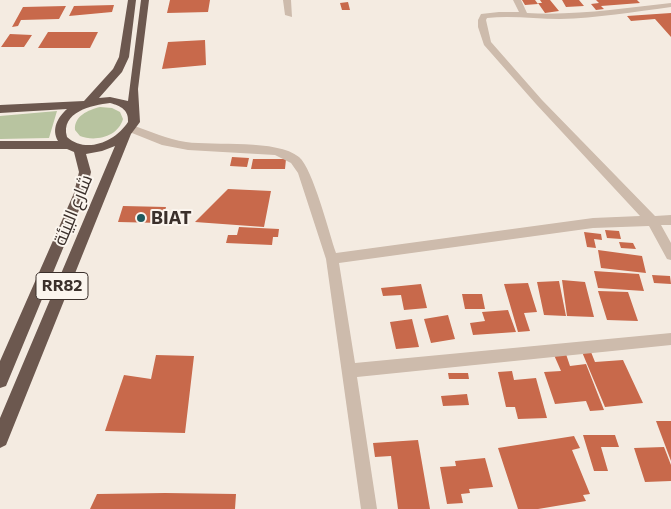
<!DOCTYPE html>
<html>
<head>
<meta charset="utf-8">
<style>
	body { margin:0 }
	canvas { display:block; background:#f4ebe1 }
</style>
</head>
<body>
<canvas width="671" height="509"></canvas>
<script>
const g = document.querySelector('canvas').getContext('2d');
g.lineJoin = 'round';
function fill(path, color) {
  g.fillStyle = color;
  g.fill(path, 'evenodd');
}
function trace(path, color, width, dash) {
  g.strokeStyle = color;
  g.lineWidth = width;
  g.lineCap = dash ? 'butt' : 'round';
  g.setLineDash(dash || []);
  g.stroke(path);
}
function write(font, color, halo, rows, align = 'center') {
  g.font = font + ' Commissioner,Cairo,sans-serif';
  g.lineWidth = 4;
  g.setLineDash([]);
  g.textBaseline = 'middle';
  g.strokeStyle = halo;
  g.fillStyle = color;
  for (const [text, x, y, turn = 0] of rows) {
    g.save();
    g.translate(x, y);
    g.rotate((+turn || 0) * Math.PI / 180);
    g.textAlign = isNaN(turn) ? turn : align;
    if (halo) g.strokeText(text, 0, 0);
    g.fillText(text, 0, 0);
    g.restore();
  }
}
fill(new Path2D(`
	M100 107 112 108 120 112 123 119C118 137 95 142 80 136L75 130C74 116 88 110 100 107Z
	M57 111 49 138 0 139V116Z`), '#b8c4a0');
fill(new Path2D(`
	M170 0H210L208 12 167 13Z
	M522 0H535L538 4 525 5Z
	M540 0H550L559 11 545 13 538 3H542Z
	M562 0H579L584 6 566 7Z
	M596 0H637L640 3 601 6 604 9 596 10 591 4 599 3Z
	M348 2 350 10H342L340 3Z
	M114 5 112 12 69 16 74 6Z
	M66 6 59 19 21 20 18 26 12 27 23 7Z
	M671 13V37L655 19 631 21 627 16Z
	M48 32H98L90 48H38Z
	M10 34 32 35 24 47H1Z
	M205 40 206 65 162 69 168 42Z
	M232 157 249 158 247 167 230 166Z
	M253 159H286L285 169H251Z
	M228 189 271 191 264 227 195 222Z
	M123 206 166 207 162 223 118 222Z
	M239 227 279 229 278 237H273L272 245 226 243 228 235H237Z
	M605 230 619 231 621 239 607 238Z
	M584 232 601 234 602 240 594 239 596 248 587 247Z
	M619 242 633 243 636 249 621 248Z
	M598 250 642 256 646 273 601 268Z
	M594 271 639 274 644 291 598 288Z
	M652 275 670 276 671 284 654 283Z
	M562 280 585 282 594 317 567 316Z
	M559 281 566 316 544 315 537 282Z
	M528 283 537 312 524 313 530 331 518 332 504 284Z
	M421 284 427 308 404 310 401 295 383 296 381 288Z
	M598 291 628 292 638 321 607 320Z
	M462 294H482L485 309H465Z
	M508 310 516 332 473 335 470 323 485 321 482 312Z
	M448 315 455 339 431 343 424 319Z
	M412 319 419 347 396 349 390 322Z
	M582 352H591L595 362 623 360 643 403 605 407Z
	M566 354 570 366 586 364 604 410 590 411 586 401 555 404 544 372 561 371 554 355Z
	M156 355 194 356 185 433 105 431 124 375 151 379Z
	M512 371 514 380 536 378 547 418 518 419 515 407H506L498 372Z
	M448 373H468L469 379H449Z
	M467 394 469 405 443 406 441 396Z
	M656 421H671V461Z
	M583 435H615L619 447H601L608 471H594Z
	M574 436 580 448 572 450 590 494 583 495 586 501 538 509H518L498 448Z
	M418 440 430 509H398L391 456 375 457 373 443Z
	M664 447 671 465V481L645 482 634 448Z
	M485 458 493 487 469 489 470 493 461 494 463 503 447 504 440 467 456 466 455 461Z
	M97 494 165 493 236 494 235 509H90Z`), '#c8694b');
fill(new Path2D(`
	M283 0H291L292 17 285 15Z
	M513 0H521L527 13C575 16 623 8 671 3V7C634 12 597 18 560 19 536 19 511 15 487 18L486 20 491 42 542 100 655 216 671 215V225H661L671 243V260L667 259 649 226 593 228 339 263 355 363 671 333V345L357 377 377 509H361L326 259 298 173 291 163 275 155 188 150 162 145 127 131 126 129 131 125C150 131 167 139 186 142 215 146 277 139 299 157 313 169 329 233 336 253L593 218 640 216 536 104 484 45 478 27V20L481 14 499 12H519Z`), '#cdbbac');
fill(new Path2D(`
	M128 0H136L129 57 122 72 99 98 110 97 128 101 141 0H149L138 89 140 122 131 134 6 445 0 448V418L115 146 102 151 86 154 91 172 86 193 6 386 0 388V361L74 193 79 172 74 152 67 149H0V141H58C51 129 58 117 67 109L0 113V105L84 101 113 69 119 57ZM110 103C121 106 129 110 128 122 115 142 86 154 67 137 60 112 92 105 110 103Z`), '#6c584f');
for (const [x, y, r, color] of [
	[141,218,5,"#1f5a5e"]
]) {
  const dot = new Path2D();
  dot.arc(x, y, r, 0, 2 * Math.PI);
  g.fillStyle = color;
  g.fill(dot);
  trace(dot, '#fbf5ee', 2);
}
for (const [x, y, w] of [
	[62,286,52]
]) {
  const box = new Path2D();
  box.roundRect(x - w / 2, y - 13.5, w, 27, 4);
  g.fillStyle = '#fbf5ee';
  g.fill(box);
  trace(box, '#3b302b', 1);
}
write('bold 16px', '#3b302b', null, [
	["RR82",62,286]
]);
write('18px', '#3b302b', '#fbf5ee', [
	["شارع البيئة",73,210,-68]
]);
write('bold 18px', '#3b302b', '#fbf5ee', [
	["BIAT",151,218]
], 'left');
</script>
</body>
</html>
